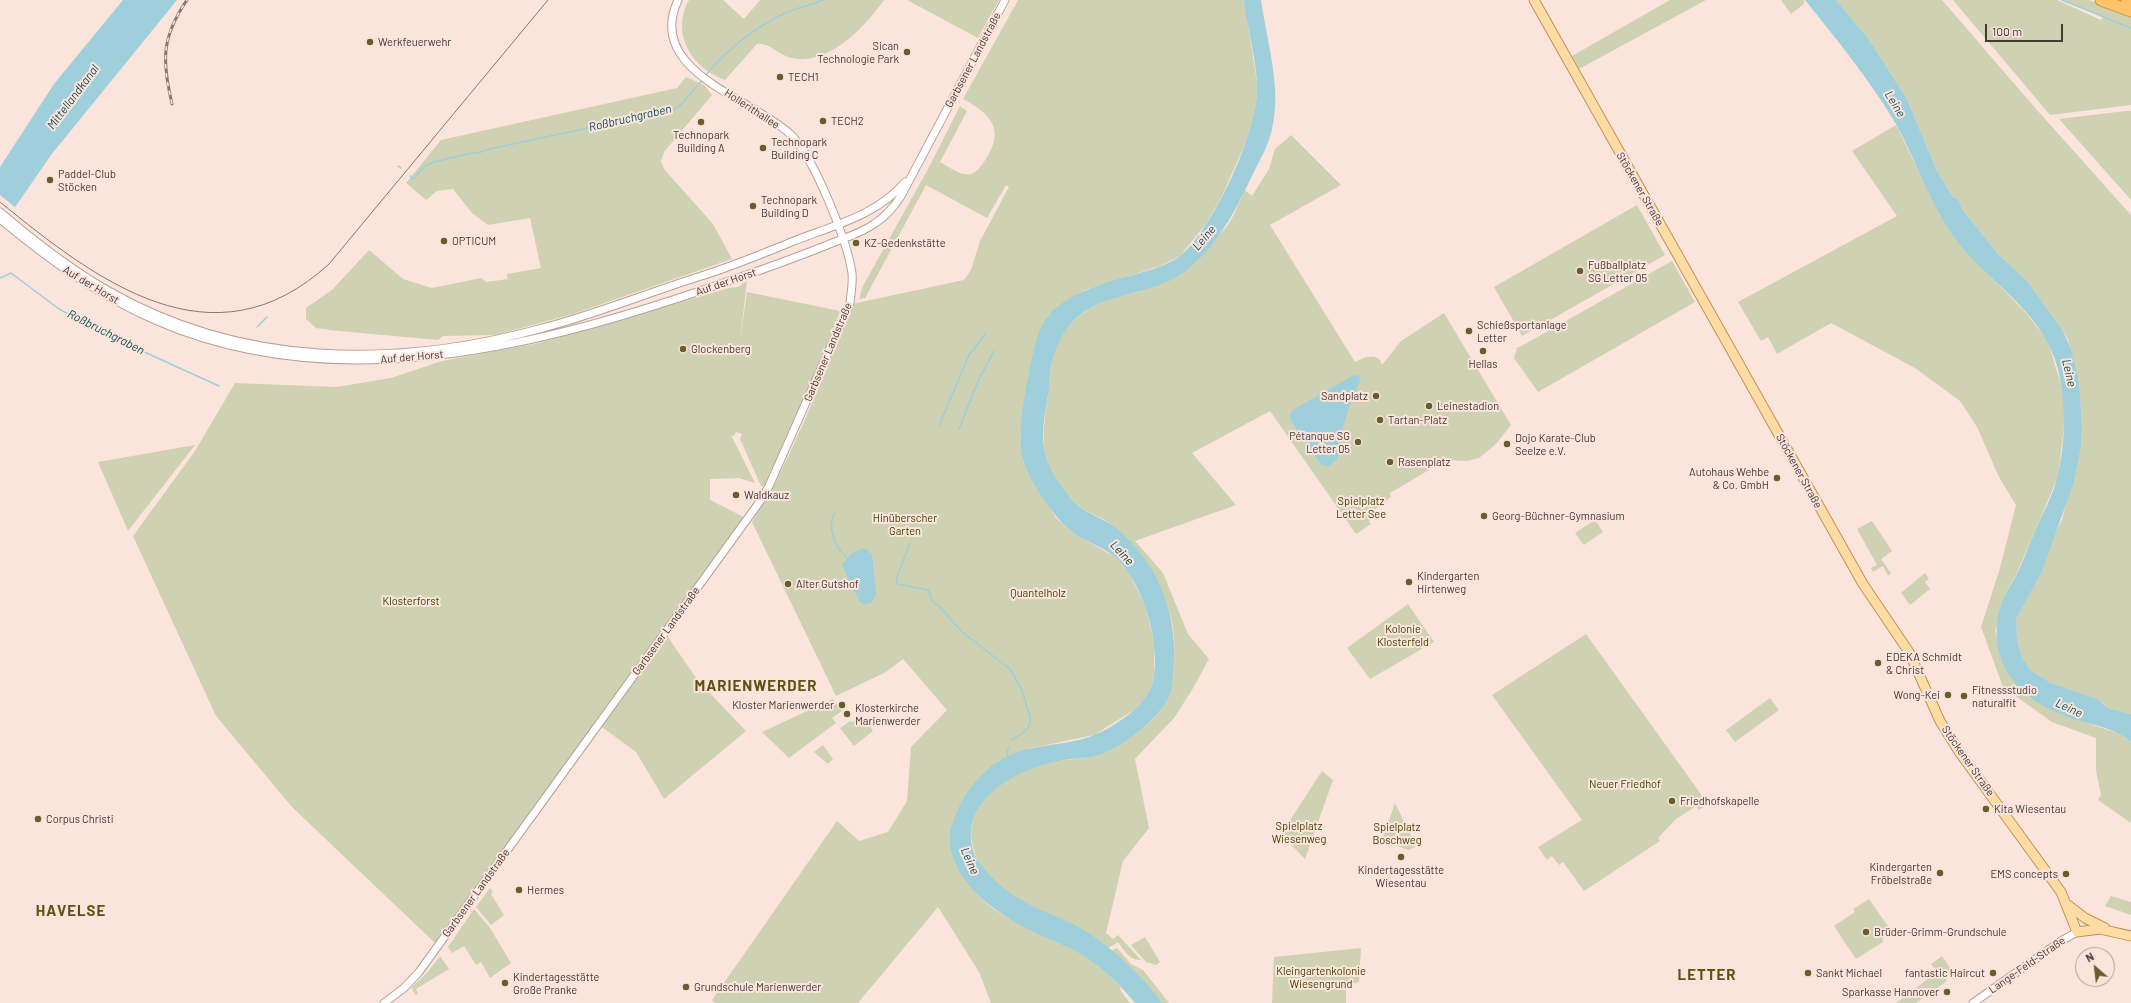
<!DOCTYPE html>
<html>
<head>
<meta charset="utf-8">
<style>
	body { margin:0 }
	#map { position:relative; width:2131px; height:1003px; overflow:hidden; background:#fbe4db; font-family:Barlow,sans-serif }
	canvas { display:block }
	.north { position:absolute; left:2075px; top:947px; width:40px; height:40px; box-sizing:border-box; background:#fbe4db; border:1px solid #b1a099; border-radius:50%; rotate:332deg; font-size:11px; font-weight:700; line-height:16px; text-align:center; color:#433a36 }
	.north::after { content:''; display:block; margin:auto; width:14px; height:18px; background:#675e2b; clip-path:polygon(50% 0,100% 100%,50% 72%,0 100%) }
	.scale { position:absolute; left:1985px; top:24px; width:78px; height:18px; box-sizing:border-box; border:2px solid #433a36; border-top:0; padding-left:5px; font-size:12px; line-height:14px; white-space:nowrap; color:#433a36; -webkit-text-stroke:3px #fbe4db; paint-order:stroke }
</style>
</head>
<body>
<div id="map">
<canvas width="2131" height="1003"></canvas>
<div class="north">N</div>
<div class="scale">100 m</div>
</div>
<script>
const g = document.querySelector('canvas').getContext('2d');
g.lineJoin = 'round';
function fill(path, color) {
  g.fillStyle = color;
  g.fill(path, 'evenodd');
}
function trace(path, color, width, dash) {
  g.strokeStyle = color;
  g.lineWidth = width;
  g.lineCap = dash ? 'butt' : 'round';
  g.setLineDash(dash || []);
  g.stroke(path);
}
function write(font, color, halo, rows, align = 'center') {
  g.font = font + ' Barlow,sans-serif';
  g.lineWidth = 4;
  g.setLineDash([]);
  g.textBaseline = 'middle';
  g.strokeStyle = halo;
  g.fillStyle = color;
  for (const [text, x, y, turn = 0] of rows) {
    g.save();
    g.translate(x, y);
    g.rotate((+turn || 0) * Math.PI / 180);
    g.textAlign = isNaN(turn) ? turn : align;
    if (halo) g.strokeText(text, 0, 0);
    g.fillText(text, 0, 0);
    g.restore();
  }
}
fill(new Path2D(`
	M689 0H723L744 19 760 0H884C864 28 826 69 788 57 777 53 768 42 757 44L725 80C692 68 670 34 689 0Z
	M907 0H999L978 38Z
	M1018 0H1244L1258 88 1256 103 1254 119 1245 144 1222 196 1206 224 1180 256 1160 266 1085 290 1048 316 1029 372 1024 407 1020 438 1023 461 1044 499 1056 518 1072 532 1113 556 1128 571 1145 605 1154 642V675L1152 688 1146 698 1134 710 1094 735 1032 748 998 761 972 787 951 828 949 841C958 858 966 877 977 893 993 916 1043 935 1068 946 1088 956 1106 971 1121 987L1120 990 1130 1003H991L979 972 938 907 858 1003H715L712 1000 837 821 859 841 888 832 907 801 911 747 947 710 903 659 886 672 836 696 752 522C795 455 822 377 852 304L964 280 971 270 980 241 1009 187 1006 185 987 218 926 185 865 298 859 299 863 286 928 169 960 106 967 111 940 162C949 167 960 176 971 174 978 172 982 164 986 159 1005 129 991 114 963 99Z
	M1670 0H1706L1579 69 1572 56Z
	M1781 0H1804V4L1791 14Z
	M1836 0H1942L2037 110 2131 215V714L2108 708 2104 704 2086 695 2077 693 2051 683 2030 670 2022 657 2017 639 2016 619 2041 574 2052 539 2062 520 2081 446 2082 426 2079 381 2068 339 2063 331 2028 282 1998 254 1962 209 1959 200 1953 197 1937 171 1907 99 1868 38Z
	M1953 0H2057L2101 20 2103 17 2064 0H2089L2131 16V105L2050 115Z
	M686 77 704 85 712 95 664 152 661 161 664 169 713 224 732 259 573 314 496 335 443 336 438 340 329 330 316 328 306 319V308L332 290 369 250 403 279 432 288 481 278 486 282 508 279 507 274 541 268 530 218 488 225 472 213 453 189 437 191 426 200 406 183 441 140 677 88Z
	M2125 111H2131V200L2059 119Z
	M1896 125 1938 210 1952 234 1962 247 2026 313 2048 341 2061 385 2065 415 2058 477 2016 575 2006 592 1995 631 2001 658 2006 668 2029 697 2063 715 2120 734 2131 742V823L2098 800 2101 795 2096 771V738L2052 722 2003 687 1981 627 2000 568 2016 505 1999 477 1977 427 1960 401 1915 368 1831 323 1777 354 1768 337 1761 341 1738 302 1897 216 1852 151Z
	M1291 135 1341 185 1270 225 1355 362C1363 358 1373 353 1380 360L1382 365 1401 341 1444 313 1511 425 1496 444 1479 458 1467 461 1446 460 1390 493 1391 497 1374 510 1369 522 1371 524 1356 534 1270 411 1192 453 1236 505 1135 541 1163 573 1188 634 1209 659 1192 690 1174 718 1135 759 1149 828 1123 861 1106 933 1113 939 1118 935 1141 960C1130 961 1124 950 1118 942L1108 948C1073 917 1022 912 990 877 953 835 975 793 1021 772 1033 767 1046 763 1058 761 1071 759 1084 759 1096 755 1122 747 1162 720 1170 692 1173 684 1173 674 1174 665 1177 614 1167 599 1138 559 1130 549 1124 537 1115 528 1105 517 1088 514 1078 505 1038 469 1041 443 1048 395 1050 382 1050 368 1053 356 1061 325 1089 304 1119 296 1127 293 1138 293 1146 289 1158 282 1170 271 1181 263 1194 253 1209 245 1221 233 1232 223 1238 204 1245 190L1252 196 1269 169 1275 149ZM1351 400 1340 437 1338 459 1329 465H1321L1294 426 1289 416Z
	M1637 205 1665 255 1522 336 1494 287Z
	M1672 261 1695 302 1538 392 1514 358 1517 348 1525 344Z
	M747 281 740 341 747 292 840 311 807 396 765 486H761L740 439 742 434 736 432 734 436 731 435 755 483 739 478 710 479V500L746 518 663 630 699 682 746 731 664 799 636 752 598 724 435 943 292 807 216 716 133 536 195 451 235 383 336 387 391 378 442 361 534 344 571 334 729 288 738 287Z
	M195 445 128 531 98 462Z
	M1595 520 1603 532 1584 545 1575 533Z
	M1872 521 1892 551 1881 559 1891 573 1888 576 1883 566 1873 572 1871 568 1877 565 1857 529Z
	M1925 573 1929 579 1925 582 1930 589 1910 605 1901 593Z
	M1408 604 1434 642 1370 679 1347 648Z
	M1586 634 1708 804 1699 810 1696 806 1676 819 1658 838 1660 841 1584 891 1563 862 1559 865 1552 856 1547 860 1538 847 1582 820 1492 695Z
	M1770 698 1779 710 1735 742 1726 730Z
	M833 699 842 711 832 718 836 723 789 758 762 732Z
	M862 716 863 718 861 720H865L873 731 854 746 840 728 850 721 852 722Z
	M823 745 833 759 828 764 814 752Z
	M1322 771 1333 780 1305 859 1281 834Z
	M1395 803 1416 846 1409 850 1382 841Z
	M490 888 493 892 491 894 504 915 491 925 476 907Z
	M2111 896 2131 902V915L2105 906Z
	M1869 899 1890 929 1882 934 1883 942 1856 959 1834 926 1855 912 1853 909Z
	M474 909 490 928 511 963 490 978 481 962 476 965 464 946 452 953 448 947Z
	M1145 937 1160 962 1156 965 1146 962 1131 945Z
	M1117 948 1131 964 1143 970 1169 1003H1162L1141 978 1111 951Z
	M1361 948 1359 982 1346 985V1003H1272L1274 957Z
	M440 956 449 969 416 989 418 993 416 995 411 988 427 973Z
	M1942 956 1955 975 1952 977 1950 975 1946 978 1947 981 1916 1003H1896L1937 972 1931 964Z`), '#ced2b3');
fill(new Path2D(`
	M123 0H177L51 155 0 229V167L54 84Z
	M1244 0H1261C1268 50 1287 102 1265 150 1243 192 1227 237 1189 268 1144 306 1081 282 1055 352 1050 363 1050 377 1049 389 1043 427 1036 449 1059 483 1065 491 1071 500 1079 506 1090 515 1105 519 1116 528 1157 562 1177 611 1174 664 1173 673 1173 685 1170 694 1160 719 1126 744 1102 754 1088 759 1073 758 1059 761 1020 768 962 797 972 846 973 854 978 861 983 867 1016 910 1057 910 1096 938 1120 955 1145 979 1162 1003H1135C1119 983 1101 966 1079 953 1069 947 1058 943 1047 938 1008 921 960 893 950 847 947 832 954 819 959 807 968 788 987 766 1006 757 1032 744 1060 746 1086 738 1109 731 1148 706 1153 682 1161 644 1144 580 1112 555 1100 545 1083 541 1071 531 1053 517 1027 478 1022 456 1017 431 1025 393 1030 367 1034 350 1037 329 1049 315 1067 294 1103 283 1129 276 1146 271 1165 267 1180 256 1213 229 1258 131 1257 89 1257 59 1247 29 1244 0Z
	M1805 0H1836L1868 38 1907 99 1937 171 1953 197 1959 200 1962 209 1998 254 2028 282 2063 331 2071 349 2079 381 2082 426 2081 446 2074 482 2041 574 2016 619 2017 639 2022 657 2030 670 2051 683 2097 699 2108 708 2131 714V742C2116 729 2095 725 2076 720 2058 714 2034 703 2020 689 1995 662 1990 629 2005 595 2008 588 2013 582 2016 576 2024 561 2029 544 2036 529 2043 512 2053 496 2057 478 2066 443 2066 404 2058 369 2043 309 1984 281 1951 233 1929 200 1916 161 1897 126 1871 81 1837 40 1805 0Z
	M1354 375 1359 376 1361 379C1348 406 1341 430 1338 459L1329 466 1321 465 1294 426 1289 416 1293 410Z
	M864 548 872 554 876 595 872 602 864 605 859 601 842 565 851 554Z`), '#9fcfda');
fill(new Path2D(`
	M0 195 16 208 1 231 0 230Z`), '#fbe4db');
trace(new Path2D(`
	M2062 0 2131 28
	M705 76C727 50 754 28 785 13 797 7 811 6 823 0
	M398 166 401 168
	M410 176 413 179 425 166 434 162 471 153H479L485 150 672 110 681 105 703 79
	M0 278 11 273 59 309 107 335 219 386
	M257 327 267 317
	M939 426 969 355 986 333
	M959 429 978 381 994 351
	M834 514C828 525 833 542 841 552
	M910 543 896 579 898 584 928 590 933 602 939 606 962 632 1010 669 1021 688 1030 716V725L1024 732 1012 740
	M844 554 846 557
	M1008 757 1007 752 1009 748`), '#9fcfda', 1.5);
const minor = new Path2D(`
	M0 212C34 241 68 268 107 290 240 367 395 368 539 329 593 315 645 294 698 277 731 267 762 254 794 241 832 226 878 215 905 182
	M0 219C48 259 97 295 155 320 340 401 548 344 729 281 762 270 794 258 825 246 841 239 860 234 874 224 885 217 894 207 901 196L1005 0
	M384 1003 404 988 419 972 761 500 769 486 850 303C851 293 853 283 852 273 847 240 813 154 789 133 749 97 645 71 678 0
	M1973 1003 2061 941 2077 932`);
const major = new Path2D(`
	M1534 0 1863 584 1909 652 1940 721 1960 753 2061 892 2077 932 2100 929 2131 936
	M2068 905 2085 918 2105 928`);
const highway = new Path2D(`
	M2101 0 2131 11
	M2127 0 2131 2`);
trace(minor, '#b7a198', 9);
trace(major, '#bd9456', 11);
trace(highway, '#bd9456', 13);
trace(minor, '#fff', 7);
trace(major, '#ffdca4', 9);
trace(highway, '#ffc468', 11);
trace(new Path2D(`
	M0 202C97 281 213 370 329 264L548 0`), '#867872', 1);
const rail = new Path2D(`
	M172 104C162 61 161 38 187 0`);
trace(rail, '#867872', 3);
trace(rail, '#fbe4db', 1.5, [4.5]);
for (const [x, y, r, color] of [
	[370,42,4,"#675e2b"],
	[907,52,4,"#675e2b"],
	[780,77,4,"#675e2b"],
	[823,121,4,"#675e2b"],
	[701,122,4,"#675e2b"],
	[763,148,4,"#675e2b"],
	[50,180,4,"#675e2b"],
	[753,206,4,"#675e2b"],
	[444,241,4,"#675e2b"],
	[856,243,4,"#675e2b"],
	[1580,271,4,"#675e2b"],
	[1469,331,4,"#675e2b"],
	[683,349,4,"#675e2b"],
	[1483,351,4,"#675e2b"],
	[1376,396,4,"#675e2b"],
	[1429,406,4,"#675e2b"],
	[1380,420,4,"#675e2b"],
	[1358,442,4,"#675e2b"],
	[1507,444,4,"#675e2b"],
	[1390,462,4,"#675e2b"],
	[1777,478,4,"#675e2b"],
	[736,495,4,"#675e2b"],
	[1484,516,4,"#675e2b"],
	[1409,582,4,"#675e2b"],
	[788,584,4,"#675e2b"],
	[1878,663,4,"#675e2b"],
	[1948,695,4,"#675e2b"],
	[1964,696,4,"#675e2b"],
	[842,705,4,"#675e2b"],
	[847,714,4,"#675e2b"],
	[1672,801,4,"#675e2b"],
	[1986,809,4,"#675e2b"],
	[38,819,4,"#675e2b"],
	[1401,857,4,"#675e2b"],
	[1940,873,4,"#675e2b"],
	[2066,874,4,"#675e2b"],
	[519,890,4,"#675e2b"],
	[1866,932,4,"#675e2b"],
	[1808,973,4,"#675e2b"],
	[1993,973,4,"#675e2b"],
	[505,983,4,"#675e2b"],
	[686,987,4,"#675e2b"],
	[1947,992,4,"#675e2b"]
]) {
  const dot = new Path2D();
  dot.arc(x, y, r, 0, 2 * Math.PI);
  g.fillStyle = color;
  g.fill(dot);
  trace(dot, '#fbe4db', 1.5);
}
write('11px', '#433a36', '#fbe4db', [
	["Werkfeuerwehr",378,42],
	["Sican",899,46,"right"],
	["Technologie Park",899,59,"right"],
	["TECH1",788,77],
	["TECH2",831,121],
	["Technopark",701,135,"center"],
	["Building A",701,148,"center"],
	["Technopark",771,142],
	["Building C",771,155],
	["Paddel-Club",58,174],
	["Stöcken",58,187],
	["Technopark",761,200],
	["Building D",761,213],
	["OPTICUM",452,241],
	["KZ-Gedenkstätte",864,243],
	["Fußballplatz",1588,265],
	["SG Letter 05",1588,278],
	["Schießsportanlage",1477,325],
	["Letter",1477,338],
	["Glockenberg",691,349],
	["Hellas",1483,364,"center"],
	["Sandplatz",1368,396,"right"],
	["Leinestadion",1437,406],
	["Tartan-Platz",1388,420],
	["Pétanque SG",1350,436,"right"],
	["Letter 05",1350,449,"right"],
	["Dojo Karate-Club",1515,438],
	["Seelze e.V.",1515,451],
	["Rasenplatz",1398,462],
	["Autohaus Wehbe",1769,472,"right"],
	["& Co. GmbH",1769,485,"right"],
	["Waldkauz",744,495],
	["Georg-Büchner-Gymnasium",1492,516],
	["Kindergarten",1417,576],
	["Hirtenweg",1417,589],
	["Alter Gutshof",796,584],
	["EDEKA Schmidt",1886,657],
	["& Christ",1886,670],
	["Fitnessstudio",1972,690],
	["naturalfit",1972,703],
	["Wong-Kei",1940,695,"right"],
	["Kloster Marienwerder",834,705,"right"],
	["Klosterkirche",855,708],
	["Marienwerder",855,721],
	["Friedhofskapelle",1680,801],
	["Kita Wiesentau",1994,809],
	["Corpus Christi",46,819],
	["Kindergarten",1932,867,"right"],
	["Fröbelstraße",1932,880,"right"],
	["Kindertagesstätte",1401,870,"center"],
	["Wiesentau",1401,883,"center"],
	["EMS concepts",2058,874,"right"],
	["Hermes",527,890],
	["Brüder-Grimm-Grundschule",1874,932],
	["Sankt Michael",1816,973],
	["fantastic Haircut",1985,973,"right"],
	["Kindertagesstätte",513,977],
	["Große Pranke",513,990],
	["Grundschule Marienwerder",694,987],
	["Sparkasse Hannover",1939,992,"right"]
], 'left');
write('11px', '#433a36', '#fbe4db', [
	["Garbsener Landstraße",973,60,-62],
	["Hollerithallee",752,109,33],
	["Stöckener Straße",1640,189,60],
	["Auf der Horst",726,282,-19],
	["Auf der Horst",91,285,31],
	["Garbsener Landstraße",828,352,-67],
	["Auf der Horst",412,357,-5],
	["Stöckener Straße",1799,471,61],
	["Garbsener Landstraße",666,631,-54],
	["Stöckener Straße",1968,761,55],
	["Garbsener Landstraße",476,893,-54],
	["Lange-Feld-Straße",2027,965,-35]
]);
write('11px', '#3f4300', '#fbe4db', [
	["Spielplatz",1361,501],
	["Letter See",1361,514],
	["Hinüberscher",905,518],
	["Garten",905,531],
	["Quantelholz",1038,593],
	["Klosterforst",411,601],
	["Kolonie",1403,629],
	["Klosterfeld",1403,642],
	["Neuer Friedhof",1625,784],
	["Spielplatz",1299,826],
	["Wiesenweg",1299,839],
	["Spielplatz",1397,827],
	["Boschweg",1397,840],
	["Kleingartenkolonie",1321,971],
	["Wiesengrund",1321,984]
]);
write('italic 12px', '#0c505d', '#fbe4db', [
	["Mittellandkanal",73,97,-53],
	["Leine",1895,104,59],
	["Roßbruchgraben",630,118,-13],
	["Leine",1204,238,-50],
	["Roßbruchgraben",106,332,27],
	["Leine",2069,373,77],
	["Leine",1122,553,47],
	["Leine",2069,708,25],
	["Leine",970,861,66]
]);
g.letterSpacing = '1px';
write('bold 15px', '#5d5315', '#fbe4db', [
	["MARIENWERDER",756,686],
	["HAVELSE",71,911],
	["LETTER",1707,975]
]);
g.letterSpacing = '0px';
</script>
</body>
</html>
